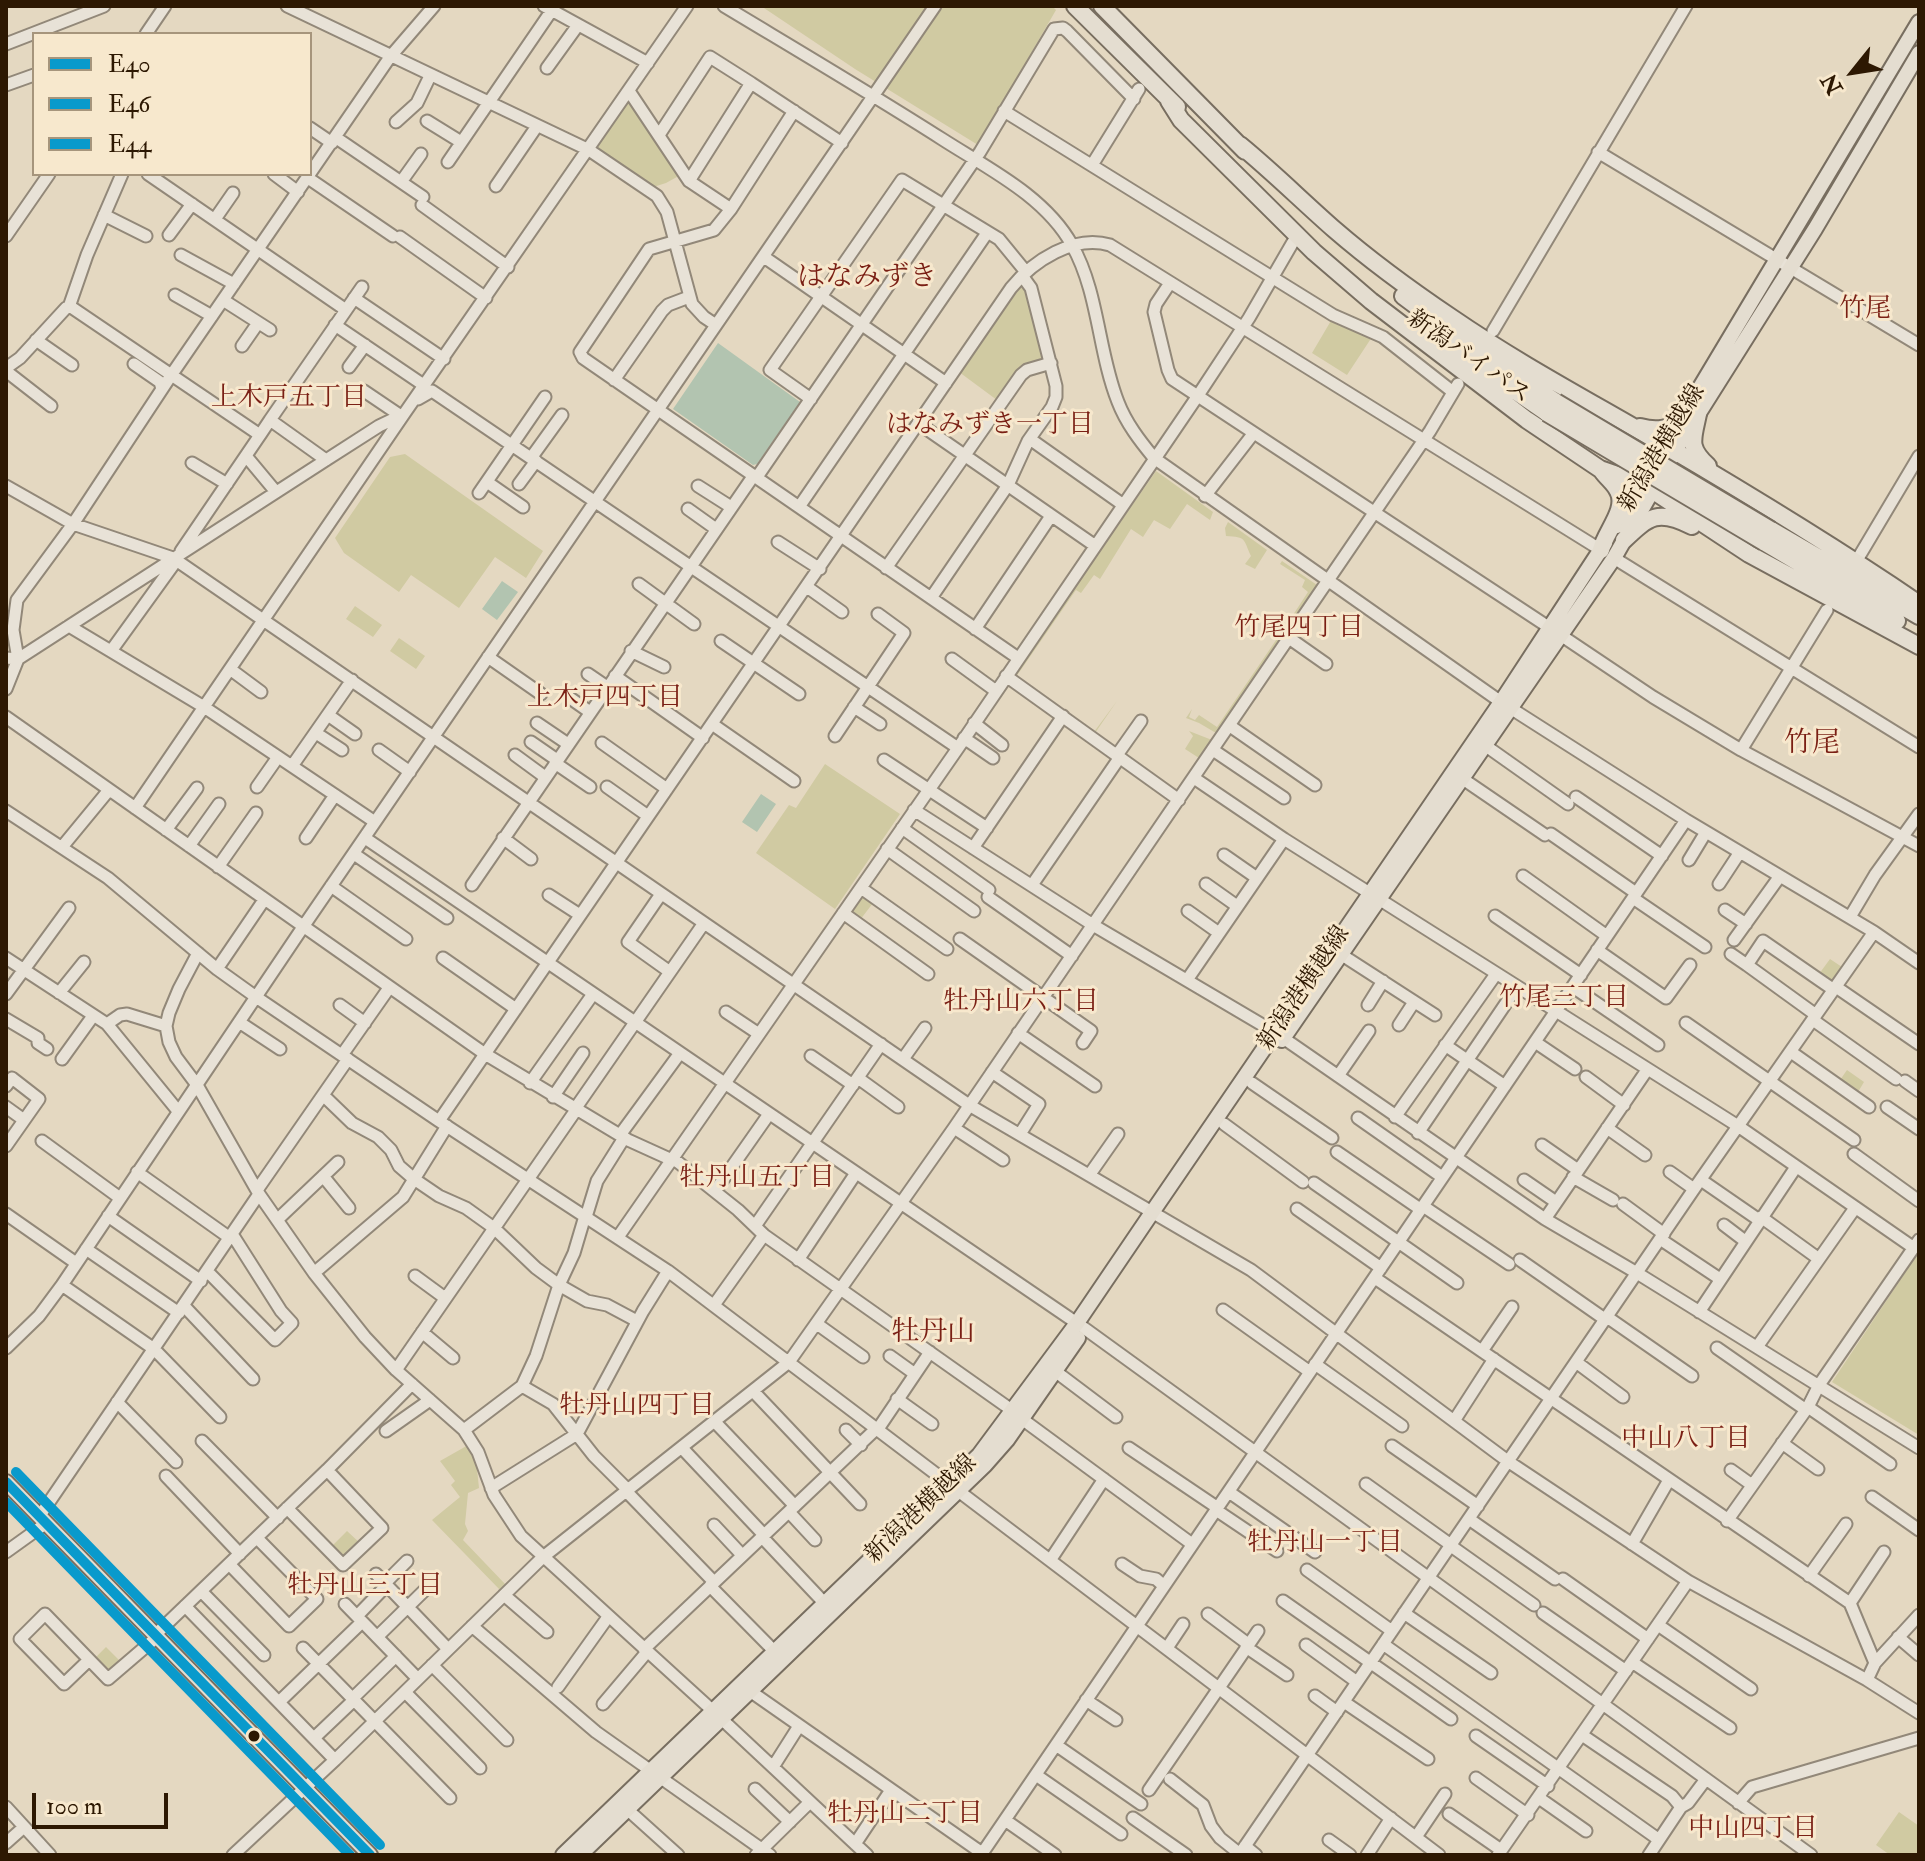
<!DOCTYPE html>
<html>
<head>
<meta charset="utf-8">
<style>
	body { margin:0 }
	#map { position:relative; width:1925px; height:1861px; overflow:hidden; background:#e4d8c1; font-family:"IM FELL Double Pica",serif }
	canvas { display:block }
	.frame { position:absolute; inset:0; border:8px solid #2d1802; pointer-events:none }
	.legend { position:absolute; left:32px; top:32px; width:280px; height:144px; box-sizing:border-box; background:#f7e8cd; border:2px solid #a6957c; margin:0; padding:10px 14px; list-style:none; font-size:24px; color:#2d1802 }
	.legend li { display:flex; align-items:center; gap:16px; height:40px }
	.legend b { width:40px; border:2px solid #a6957c }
	.north { position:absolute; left:1813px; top:32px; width:80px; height:80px; -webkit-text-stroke:6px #f7e8cd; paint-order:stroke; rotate:240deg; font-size:22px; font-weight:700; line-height:32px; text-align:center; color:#2d1802 }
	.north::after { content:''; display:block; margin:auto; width:28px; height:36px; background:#2d1802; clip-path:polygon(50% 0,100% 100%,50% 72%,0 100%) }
	.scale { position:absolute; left:32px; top:1793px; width:136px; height:36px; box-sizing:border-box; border:4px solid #2d1802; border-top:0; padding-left:10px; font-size:24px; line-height:28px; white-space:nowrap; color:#2d1802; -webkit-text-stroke:6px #f7e8cd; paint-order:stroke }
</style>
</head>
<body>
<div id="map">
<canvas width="1925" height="1861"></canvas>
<div class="frame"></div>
<ul class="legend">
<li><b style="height:10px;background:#099acc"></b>E40</li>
<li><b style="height:10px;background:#099acc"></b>E46</li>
<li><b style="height:10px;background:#099acc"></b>E44</li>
</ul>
<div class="north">N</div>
<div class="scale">100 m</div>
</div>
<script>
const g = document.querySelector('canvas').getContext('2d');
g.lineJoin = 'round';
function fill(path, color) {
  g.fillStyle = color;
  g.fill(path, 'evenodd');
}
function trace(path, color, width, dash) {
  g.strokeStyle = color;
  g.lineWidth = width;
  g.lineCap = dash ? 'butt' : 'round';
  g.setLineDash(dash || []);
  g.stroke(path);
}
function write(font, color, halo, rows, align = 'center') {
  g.font = font + ' "IM FELL Double Pica","Noto Serif JP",serif';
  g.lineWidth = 6;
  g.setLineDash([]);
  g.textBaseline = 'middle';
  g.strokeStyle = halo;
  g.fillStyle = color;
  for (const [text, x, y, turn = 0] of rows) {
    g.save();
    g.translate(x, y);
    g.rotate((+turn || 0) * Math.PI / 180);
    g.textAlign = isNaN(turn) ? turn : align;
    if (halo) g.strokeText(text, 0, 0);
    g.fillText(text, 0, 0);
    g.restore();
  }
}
fill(new Path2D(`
	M761 6H1052L1056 10 978 145 855 69Z
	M637 102 684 173 666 183 647 189 589 150 621 104Z
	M1011 288H1031L1051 363 1027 370 1001 403 955 369Z
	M1332 319 1372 337 1347 375 1312 353Z
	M405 454 543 551 526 578 495 557 459 608 411 575 399 592 344 553 335 538 390 457Z
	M1156 471 1213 512 1210 520 1187 504 1170 529 1154 520 1143 537 1131 529 1100 579 1094 575 1081 593 1076 590 1016 677 1094 732 1117 701 1093 736 1012 678Z
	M1228 522 1267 550 1255 569 1245 564 1251 556C1243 539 1247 537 1226 536L1225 528Z
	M1282 561 1317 585 1293 620 1291 618 1308 592 1302 587 1305 580 1280 564Z
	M355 606 382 625 373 637 346 619Z
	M1289 621 1291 622 1216 733 1199 723 1186 718 1192 709 1189 717 1195 720 1199 715 1217 727Z
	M399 638 425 656 416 669 390 651Z
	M1189 731 1212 740 1199 758 1185 749 1193 736Z
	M825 764 900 814 835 909 756 853 789 805 796 808Z
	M861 894 873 903 860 920 852 914 851 908Z
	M1830 959 1842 967 1833 979 1828 980 1819 974Z
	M1847 1070 1864 1082 1858 1092 1854 1093 1838 1083Z
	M1919 1252V1435L1832 1382Z
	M470 1444 476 1459 479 1488 468 1493 465 1524 468 1531 463 1540 506 1585 500 1590 432 1520 460 1497 451 1485 455 1481 440 1461Z
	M347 1531 361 1544 344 1560 332 1546Z
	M106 1647 120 1661 111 1670 106 1671 94 1659Z
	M1899 1812 1919 1826V1855H1890L1876 1845Z`), '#d0caa2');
fill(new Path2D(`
	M718 343 800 402 757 464 753 465 673 409Z
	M502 581 518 592 497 620 482 609Z
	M761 794 776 804 757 832 742 822Z`), '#b2c4b0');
const minor = new Path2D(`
	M287 6 589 150 657 196 667 212 692 304 704 317 716 325
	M544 6 648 63
	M724 6C797 50 870 93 942 139 987 168 1045 196 1072 245 1099 293 1098 352 1118 402 1126 423 1140 441 1154 458L1501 702 1686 820 1874 932 1919 963
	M146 34 165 6
	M6 44 104 6
	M547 68 578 25
	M6 85 34 75
	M629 91 689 181 731 209 714 230 649 249 580 352 583 358 1018 658
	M1004 111 1333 315 1383 337 1453 392
	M427 121 461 142
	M396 122 417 103 430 76
	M310 128 332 143
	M659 135 710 57 751 83
	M335 137 423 197
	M1598 152 1919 345
	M448 162 552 10
	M1092 165 1139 89
	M148 174 346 310
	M274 174 298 192
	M308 178 393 236
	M689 181 751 83 842 143
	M401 182 421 154
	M496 186 537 126
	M422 205 508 267
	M731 209 794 111
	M104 215 146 236
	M215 219 233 193
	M169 235 192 204
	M6 236 49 174
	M400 237 486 298
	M181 255 234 284
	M764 257 946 383
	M1170 283 1156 304 1154 312 1168 370 1172 379 1550 628
	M175 295 212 316
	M354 298 444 359
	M223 300 270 330
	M69 307 87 255 122 174
	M335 325 425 386
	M1493 331 1686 6
	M36 340 72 365
	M242 346 258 323
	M134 364 160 382 162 389
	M349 367 365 345
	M6 368 20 358 66 308 71 307 260 435 270 420 326 460
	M6 371 51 406
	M614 380 662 311 668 305 689 297
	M364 391 401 416
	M418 399 432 391 958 748
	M811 399 770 370 902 180 999 239 1026 272
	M270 420 362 287
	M918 423 1094 545
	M1030 439 1122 504
	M246 456 276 492
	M531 458 562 415
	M192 463 227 484
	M757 477 980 152 1054 29 1063 28 1067 31 1134 99
	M487 482 523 507
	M519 484 536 461
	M6 486 73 524 173 558 969 1105 1251 1270 1509 1462 1688 1581 1867 1680 1919 1713
	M698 486 731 507
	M479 493 545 397
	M1205 496 1253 434
	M799 507 987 233
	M688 509 716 529
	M778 542 820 569
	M181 551 260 435
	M1860 555 1919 456
	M1614 558 1919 747
	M886 568 1021 375 1027 370 1051 363
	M639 584 694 624
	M807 587 842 612
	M931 598 1008 485 1028 441 1052 407 1056 397V386L1031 288 1023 277
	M69 626 204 707 375 822
	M975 629 1051 516
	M1562 636 1653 697 1741 750 1919 846
	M1289 638 1326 664
	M721 641 799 694
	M111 651 176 561
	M631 651 664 667
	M488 657 541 694
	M6 658 18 659 326 460 379 426 404 414
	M952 659 996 691
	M230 669 261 692
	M588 674 607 687
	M615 676 703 738
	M1006 676 1179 800
	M6 689 18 659 13 630 17 600 73 524 172 374 390 57 434 6
	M570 698 590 712
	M854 707 880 724
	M328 715 355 734
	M6 717 485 1054 628 1140 672 1160
	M537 723 568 744
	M974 723 1002 745
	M712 724 794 781
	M1230 726 1315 785
	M316 733 342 750
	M835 736 904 633 878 614
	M964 738 993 758
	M531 742 557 760
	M602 743 667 789
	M1486 746 1568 804
	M379 750 410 772
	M1213 750 1284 798
	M1741 750 1827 610
	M515 755 545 777
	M1117 755 1141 721
	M884 760 987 828
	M555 763 590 787
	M292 766 352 680
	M1194 778 1284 839 1738 1126 1914 1248
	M1463 779 1545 835
	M257 787 278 757
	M607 787 648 816
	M1576 797 1662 856
	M135 808 404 414 687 6
	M914 810 1093 925 1276 1033 1545 1219 1637 1273 1919 1448
	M6 811 108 878 217 969 256 997 439 1121 668 1271 1439 1855
	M902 828 989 890
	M166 830 197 788
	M1551 834 1636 893
	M306 838 335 795
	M365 838 1084 1328 1811 1855
	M503 838 531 859
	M189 846 219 804
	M62 847 109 790
	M973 848 1063 716
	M887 849 974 911
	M354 854 447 918
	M1224 855 1257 878
	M1689 860 1706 832
	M218 867 256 813
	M1523 876 1607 936
	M1206 884 1237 906
	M1719 884 1740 852
	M472 885 754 475
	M1032 885 1120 757
	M331 886 406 939
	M861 888 947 949
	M661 894 628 942 670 972
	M549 895 580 915
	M988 897 1072 956
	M1633 898 1705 947
	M1725 910 1746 924
	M1188 911 1219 933
	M843 913 928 974
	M1495 916 1581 975
	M1850 917 1875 875 1919 814
	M960 939 1091 1031 1083 1043
	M1734 940 1780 876
	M1597 950 1666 998 1690 965
	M198 953 179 989 169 1013 166 1026 169 1042 176 1057 197 1085 259 1194 314 1273 365 1337 396 1370 464 1430 478 1452 494 1495 521 1536 713 1711 867 1855
	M1731 954 1747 965
	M1342 955 1435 1015
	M6 958 107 1024 178 1111
	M443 958 516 1009
	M217 969 264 900
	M1187 980 1284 839
	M1573 987 1658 1045
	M1836 987 1919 1044
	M59 993 84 962
	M6 994 69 908
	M340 1005 365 1023
	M1368 1005 1383 981
	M726 1012 759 1034
	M1816 1015 1747 965 1763 941 1834 990
	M6 1019 38 1038V1043L47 1049
	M1813 1020 1896 1079
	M239 1022 280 1049
	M1686 1023 1854 1140
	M107 1024 120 1015 127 1014 166 1026
	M1399 1025 1414 1002
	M1018 1033 1095 1086
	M1535 1042 1575 1069
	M1445 1045 1505 1086
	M1791 1052 1869 1107
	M342 1055 389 988
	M811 1056 853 1085
	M62 1059 93 1016
	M903 1059 925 1028
	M992 1072 1039 1104 1020 1134
	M1338 1076 1369 1031
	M1586 1077 1624 1105
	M858 1078 898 1107
	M1905 1081 1919 1091
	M530 1083 593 994
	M1252 1083 1332 1138
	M6 1086 12 1078 39 1099 6 1146
	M323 1095 352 1123 378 1137 391 1150 399 1166 414 1179 439 1196 466 1208 494 1228 536 1268 559 1285 587 1301 607 1305 637 1321
	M553 1097 583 1053
	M6 1107 24 1120
	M1887 1107 1919 1129
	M575 1109 704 923
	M1395 1117 1496 974
	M1358 1118 1442 1177
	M439 1121 1011 288C1033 261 1074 234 1110 245L1601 550
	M1224 1124 1303 1182
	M954 1128 1003 1160
	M1607 1128 1645 1155
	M1418 1133 1517 987
	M620 1135 680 1053
	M42 1141 120 1198
	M1542 1145 1578 1170
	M1337 1152 1420 1209
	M1854 1154 1919 1201
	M674 1159 738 1210 764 1235 1013 1411
	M137 1172 230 1238
	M1670 1172 1694 1189
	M1090 1174 1118 1134
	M323 1176 349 1208
	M1573 1177 1613 1200
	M1524 1180 1556 1202
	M1701 1180 1759 1220
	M1314 1183 1457 1283
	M257 1190 348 1059
	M715 1191 769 1114
	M1623 1204 1664 1234
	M1423 1206 1509 1264
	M1297 1209 1381 1268
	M6 1214 76 1263
	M108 1216 201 1281
	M586 1217 597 1181 624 1138
	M1761 1217 1819 1259
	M1545 1219 1647 1070
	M277 1220 338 1162
	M1724 1225 1745 1241
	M755 1226 881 1044
	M618 1237 958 748 1197 397 1249 318 1293 242
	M1660 1239 1720 1279
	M86 1249 179 1313
	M798 1260 856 1173
	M1520 1260 1606 1320
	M207 1271 275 1340 292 1323 281 1311 232 1234
	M314 1273 403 1197 447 1126
	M415 1276 445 1298
	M1375 1278 1850 1603 1875 1663
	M62 1285 154 1349 220 1417
	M714 1305 764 1235
	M184 1306 253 1379
	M1223 1310 1310 1372
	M1699 1312 1796 1167
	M1607 1317 1692 1376
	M817 1324 863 1357
	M422 1332 453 1358
	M1757 1347 1855 1208
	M6 1348 39 1316 62 1285 303 927 935 6
	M1717 1348 1806 1410
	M1482 1351 1512 1307
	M890 1356 915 1374
	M1576 1362 1623 1397
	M1315 1364 1402 1426
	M396 1370 576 1110
	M1055 1371 1116 1417
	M522 1386 553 1404 594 1456 627 1489
	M753 1391 860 1504
	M897 1399 932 1424
	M117 1402 176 1462
	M1808 1407 1890 1464
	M1022 1419 1192 1544
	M1454 1421 1494 1359
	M715 1422 795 1506
	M878 1429 930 1352
	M464 1430 522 1386 536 1356 559 1285 574 1253 585 1216
	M846 1430 861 1445
	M386 1431 430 1400
	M202 1441 278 1518
	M1782 1443 1818 1469
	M1392 1446 1478 1506
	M682 1448 764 1535
	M1129 1448 1218 1508
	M1731 1470 1752 1485
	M166 1476 240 1554
	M1366 1484 1451 1545
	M491 1488 577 1434 643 1311 668 1271
	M625 1490 714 1582
	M1229 1492 1315 1552
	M1872 1497 1919 1530
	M287 1508 343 1565 382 1528 327 1470
	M1216 1510 1277 1551
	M789 1512 815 1540
	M39 1517 259 1194
	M1469 1519 1555 1579
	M1727 1521 1808 1407 1819 1385 1919 1240
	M714 1525 742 1555
	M762 1537 830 1609
	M1632 1544 1669 1480
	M1451 1546 1534 1605
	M6 1552 45 1524
	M1051 1559 1104 1479
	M229 1564 289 1626 317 1599 257 1538
	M1122 1564 1140 1576 1156 1579 1164 1586
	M1307 1570 1392 1631
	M376 1574 448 1649
	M1809 1576 1846 1524
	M1563 1579 1648 1639
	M385 1583 407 1561
	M710 1586 780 1657
	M201 1591 264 1655
	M504 1595 547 1632
	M1283 1601 1451 1719
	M1850 1603 1884 1552
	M345 1604 418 1679
	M185 1606 335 1760
	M1404 1613 1491 1673
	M1543 1613 1626 1671
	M1208 1614 1248 1644
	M357 1616 387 1585
	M1658 1625 1751 1689
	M472 1626 596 1732 770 1855
	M155 1635 327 1470 412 1384
	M377 1637 433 1582
	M1898 1637 1919 1655
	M1383 1644 1658 1839
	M1306 1645 1357 1682
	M1246 1647 1287 1675
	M303 1648 450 1798
	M1167 1648 1183 1624
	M644 1649 877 1428
	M89 1660 64 1684 20 1639 45 1614 108 1679 157 1637
	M1632 1662 1730 1728
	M432 1665 507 1740
	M1867 1680 1875 1663 1919 1615
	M558 1687 608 1617
	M750 1691 982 1853
	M405 1692 480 1768
	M1315 1696 1337 1712
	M353 1698 396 1656
	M1086 1700 1116 1720
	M279 1702 362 1622
	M1344 1702 1428 1759
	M603 1704 647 1652
	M1582 1735 1672 1796 1681 1807
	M1476 1736 1548 1786
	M314 1738 354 1700
	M1056 1745 1141 1804
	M773 1767 799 1726
	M1036 1775 1121 1834
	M1476 1778 1528 1815
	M1170 1779 1203 1805 1211 1826 1220 1838 1240 1854
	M755 1789 790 1822
	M1149 1790 1258 1631
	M1539 1798 1586 1831
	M1738 1803 1752 1787 1919 1738
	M6 1807 50 1855
	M628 1810 678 1855
	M1449 1814 1501 1850
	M1133 1818 1186 1855
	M1005 1820 1055 1855
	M1416 1837 1445 1794
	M1329 1840 1350 1855
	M6 1843 24 1827
	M855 1844 891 1790
	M1245 1846 1256 1855
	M233 1855 335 1760 543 1557 789 1362 954 1128 1430 431 1458 384
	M756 1855 810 1802
	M981 1855 1686 820
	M1239 1855 1694 1189 1874 932
	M1367 1855 1391 1818
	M1498 1855 1688 1581
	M1649 1855 1681 1807 1688 1803 1706 1779`);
const major = new Path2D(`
	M1617 526 1919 22
	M1282 1040 1614 558 1675 451 1815 229 1919 53
	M6 1482 370 1855
	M563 1855 979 1455 1077 1323 1153 1211 1501 702 1605 543
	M580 1855 985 1465 1007 1440 1078 1338`);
const highway = new Path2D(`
	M1075 6 1177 107
	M1102 6 1245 151
	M1169 101 1181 120 1314 252 1371 301 1527 420 1600 469 1643 484 1749 554 1919 646
	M1240 145C1273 172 1303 202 1335 230 1372 262 1412 291 1452 318 1519 364 1591 402 1661 443 1748 494 1835 547 1919 604
	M1403 296 1462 340 1556 402
	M1416 323 1547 413
	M1698 414C1693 439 1687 447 1708 466
	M1640 427C1655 431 1664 430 1679 423
	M1771 530 1919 616
	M1624 540C1649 516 1658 509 1692 526
	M1764 542 1897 621
	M1601 550C1605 532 1628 509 1618 491 1615 484 1607 478 1602 471`);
trace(minor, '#928879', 15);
trace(major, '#786e60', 18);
trace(highway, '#786e60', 20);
trace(minor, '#e8e2d7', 11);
trace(major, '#e4ddd0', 14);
trace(highway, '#e4ddd0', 16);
const highwayBridge = new Path2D(`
	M1556 402 1771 530
	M1547 413 1764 542`);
trace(highwayBridge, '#786e60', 20, []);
trace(highwayBridge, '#e4ddd0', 16);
trace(new Path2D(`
	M6 1482 370 1855`), '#099acc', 10);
trace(new Path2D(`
	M6 1502 350 1855`), '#099acc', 10);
trace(new Path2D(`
	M16 1472 380 1845`), '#099acc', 10);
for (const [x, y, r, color] of [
	[254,1736,7,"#2d1802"]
]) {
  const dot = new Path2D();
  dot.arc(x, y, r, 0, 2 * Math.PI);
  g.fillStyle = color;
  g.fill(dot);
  trace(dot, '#f7e8cd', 3);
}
write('24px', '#2d1802', '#f7e8cd', [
	["新潟バイパス",1468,358,35],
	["新潟港横越線",1663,449,-59],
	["新潟港横越線",1305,989,-56],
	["新潟港横越線",922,1510,-44]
]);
write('26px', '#7a1f14', '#f7e8cd', [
	["竹尾",1865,310],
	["上木戸五丁目",289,399],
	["はなみずき一丁目",990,426],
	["竹尾四丁目",1299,629],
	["上木戸四丁目",605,699],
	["竹尾三丁目",1564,999],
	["牡丹山六丁目",1021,1003],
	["牡丹山五丁目",757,1179],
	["牡丹山四丁目",637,1407],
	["中山八丁目",1686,1440],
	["牡丹山一丁目",1325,1544],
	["牡丹山三丁目",365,1587],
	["牡丹山二丁目",905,1815],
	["中山四丁目",1753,1830]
]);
write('28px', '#7a1f14', '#f7e8cd', [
	["はなみずき",867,279],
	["竹尾",1812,745],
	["牡丹山",933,1334]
]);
</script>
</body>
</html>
